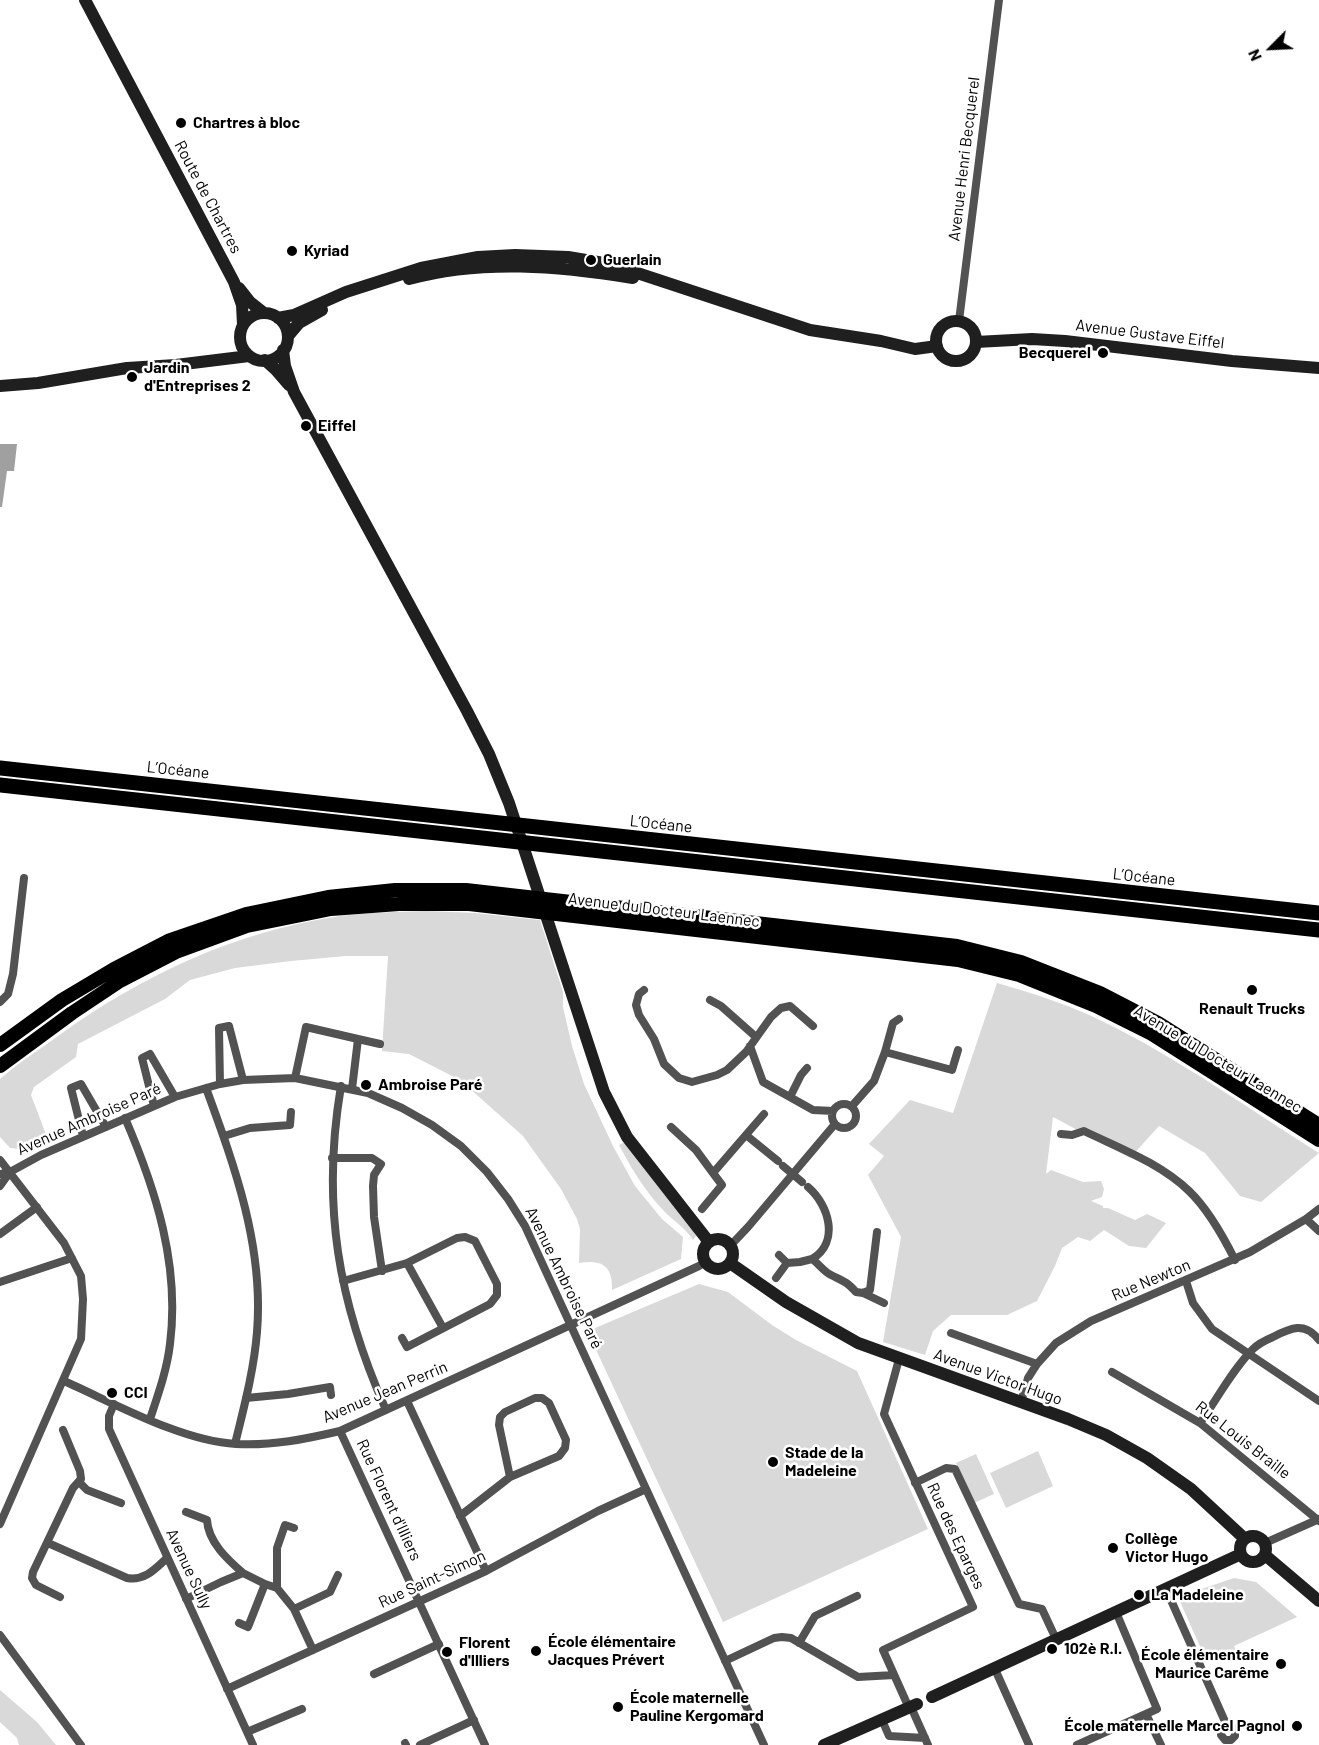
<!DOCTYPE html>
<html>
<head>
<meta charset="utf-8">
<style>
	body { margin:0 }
	#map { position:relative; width:1319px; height:1745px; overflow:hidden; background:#fff; font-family:Barlow,sans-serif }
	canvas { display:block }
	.north { position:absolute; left:1241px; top:18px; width:60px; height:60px; -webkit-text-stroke:4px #fff; paint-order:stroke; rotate:246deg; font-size:16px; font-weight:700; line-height:24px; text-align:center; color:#000 }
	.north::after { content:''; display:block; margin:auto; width:21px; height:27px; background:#000; clip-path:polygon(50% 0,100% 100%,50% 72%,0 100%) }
</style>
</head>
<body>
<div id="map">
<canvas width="1319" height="1745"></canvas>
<div class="north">N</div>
</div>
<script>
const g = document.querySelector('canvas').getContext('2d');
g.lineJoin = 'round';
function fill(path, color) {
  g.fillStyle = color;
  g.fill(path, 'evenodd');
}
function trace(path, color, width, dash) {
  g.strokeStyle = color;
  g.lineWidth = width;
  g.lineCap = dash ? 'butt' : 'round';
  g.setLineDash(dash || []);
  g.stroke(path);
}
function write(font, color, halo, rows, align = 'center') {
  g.font = font + ' Barlow,sans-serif';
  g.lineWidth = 5;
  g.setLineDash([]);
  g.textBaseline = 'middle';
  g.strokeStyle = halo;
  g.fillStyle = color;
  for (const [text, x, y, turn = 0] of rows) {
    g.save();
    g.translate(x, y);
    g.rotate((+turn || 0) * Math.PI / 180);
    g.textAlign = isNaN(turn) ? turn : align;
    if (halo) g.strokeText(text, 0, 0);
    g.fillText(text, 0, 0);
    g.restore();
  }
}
fill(new Path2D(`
	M427 911 475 913 540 920 563 992V1007L572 1046 584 1084 613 1146 635 1186 662 1219 683 1237 681 1259 612 1290C613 1266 602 1259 579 1263L580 1229 577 1219 561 1189 523 1136 460 1080 409 1054 382 1051 388 956H346L291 961 235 968 190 980 165 999 78 1044 76 1057 34 1087 31 1095 47 1137 20 1149 10 1148 0 1137V1079C18 1063 39 1050 58 1036 142 975 237 931 340 916 369 912 398 912 427 911Z
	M997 983C1035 994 1073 1006 1108 1024 1182 1061 1249 1109 1319 1153L1261 1202 1240 1196 1205 1153 1159 1126 1130 1158 1053 1117 1046 1174 1051 1170 1083 1182 1101 1181 1104 1189 1102 1197 1091 1201 1103 1206V1208H1108L1135 1220 1147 1214 1166 1223 1146 1248 1129 1246 1104 1230 1090 1241 1078 1237 1062 1248 1055 1266 1037 1301 1007 1315H951L933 1331 925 1355 883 1342 901 1237 868 1175 884 1156 869 1144 910 1100 953 1113Z
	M625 1142 689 1224 696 1236 693 1240C685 1227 673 1221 663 1210 645 1191 631 1168 619 1145Z
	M699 1284 728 1292 772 1325 796 1340 857 1371 928 1529 723 1622 591 1339 595 1328Z
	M1038 1451 1053 1486 1006 1508 990 1473Z
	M976 1454 994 1494 974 1503 956 1463Z
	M1234 1578 1256 1582 1297 1617 1234 1646 1236 1650 1211 1662 1206 1660 1178 1597Z
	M0 1690 37 1722 56 1745H19L17 1738 0 1722Z`), '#d9d9d9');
fill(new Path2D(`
	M0 444H17L14 471H7L2 507H0Z`), '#a0a0a0');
trace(new Path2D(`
	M959 321 999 0
	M644 990 639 994 636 1005 639 1015 654 1039 664 1064 679 1078 692 1082 717 1075 727 1070 746 1052 771 1017 781 1008 790 1006 813 1026
	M710 1000 721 1006 756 1037
	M0 1002 8 994 13 974 24 878
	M358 1039 380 1044
	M750 1046 763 1082 813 1110 833 1111
	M885 1052 952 1070 958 1050
	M295 1078 306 1027 358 1039 352 1089
	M220 1084 219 1028 229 1026 243 1080
	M341 1086C321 1204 338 1302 386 1410
	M206 1088C235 1167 264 1247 257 1332 254 1370 244 1407 235 1444
	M790 1097 801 1075 807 1068
	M832 1116a12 12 0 1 1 24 0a12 12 0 1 1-24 0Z
	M154 1106 142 1058 150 1054 175 1097
	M852 1106 874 1081 885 1052 893 1023 899 1019
	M125 1118C156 1190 180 1265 170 1344 167 1370 158 1395 150 1419
	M671 1127 696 1150 713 1173 764 1114
	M1061 1134 1072 1135 1084 1131C1119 1148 1160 1163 1189 1191 1208 1209 1223 1236 1235 1260
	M746 1135 778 1161
	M83 1136 71 1088 81 1084 106 1127
	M224 1136 250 1128 290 1125 291 1112
	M332 1158H372L381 1164 374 1175 373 1186 374 1217 382 1271
	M0 1160 64 1243 81 1276 83 1299 81 1339 0 1524
	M783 1166 802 1182
	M0 1174 10 1172 41 1155 175 1097 220 1084 243 1080 295 1078 368 1093 402 1108 432 1125 461 1146 487 1172 508 1199 525 1226 764 1745
	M0 1186 10 1172
	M808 1187C829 1205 840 1242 812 1259 818 1263 824 1272 831 1275 843 1281 846 1281 856 1292L863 1293 870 1290 877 1232
	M702 1209 722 1185 713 1173
	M1306 1219 1319 1231
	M0 1234 37 1207
	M730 1246 748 1227 835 1124
	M779 1255 787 1263 800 1262 812 1259
	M407 1263 443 1328
	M776 1278 787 1263
	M343 1281 407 1263 457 1238 465 1237 475 1241 497 1284V1295L490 1304 407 1347 402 1338
	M1186 1281 1193 1303 1212 1329 1319 1401
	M0 1282 72 1258
	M863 1293 884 1303
	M951 1333 1037 1364
	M899 1359 884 1414 973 1607 883 1650 909 1708
	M1112 1372 1200 1423 1319 1521
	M64 1381C114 1403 181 1441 236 1444 272 1446 306 1439 340 1431L699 1266 705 1262
	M246 1398 288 1394 330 1387 331 1395
	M407 1401 486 1571
	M1021 1402 1028 1378 1037 1364 1056 1343 1091 1321 1250 1252 1306 1219 1319 1209
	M114 1404 109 1416V1429L253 1745
	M1200 1423C1217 1399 1233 1369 1253 1349 1258 1344 1266 1340 1273 1337 1290 1328 1305 1321 1319 1340
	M340 1431 485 1745
	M79 1482 87 1490 121 1503
	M915 1483 946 1468 955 1469 1019 1604 1042 1609 1056 1639
	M186 1512 207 1520C208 1542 228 1560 243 1573
	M460 1516 510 1477 559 1456 565 1448 566 1440 549 1403 542 1398H535L505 1412 500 1417 499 1425 510 1477
	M48 1543 127 1578C145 1581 155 1569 167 1558
	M1265 1543 1319 1519
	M277 1588V1548L285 1525 294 1528
	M1166 1589 1227 1726H1231L1235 1729V1736L1231 1740H1225L1221 1735 1222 1729 1227 1726
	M60 1597 36 1585 32 1578 33 1572 73 1488 81 1479 80 1471 63 1430
	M186 1599 221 1582 243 1573 265 1584 277 1588 294 1609 313 1650
	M294 1609 330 1592 338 1575
	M239 1623 248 1627 265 1584
	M0 1635 81 1745
	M799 1643 815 1616 857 1596
	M725 1661 774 1638 782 1637 791 1638 858 1677 894 1675
	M994 1667 1029 1745
	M374 1674 439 1644
	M227 1689 486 1571 598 1511 646 1489
	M911 1707 928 1745
	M1146 1714 1161 1745
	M882 1720 889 1736 925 1738
	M247 1732 302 1709
	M405 1743 406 1745
	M420 1745 474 1720
	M1077 1745 1157 1709 1116 1612`), '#525252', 8);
trace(new Path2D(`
	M85 0 234 282 242 305 243 325
	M409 279C482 259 559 266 633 278
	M239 288 250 302 264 313
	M240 337a24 24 0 1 1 48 0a24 24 0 1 1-48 0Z
	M278 318 294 315 346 292 421 268 478 257 515 255 568 257 610 264 810 330 881 341 915 349 937 346
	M936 341a20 20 0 1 1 40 0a20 20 0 1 1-40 0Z
	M288 336 299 323 322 310
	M976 342 1032 339 1065 341 1232 361 1319 368
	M283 350 285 366 294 392 467 711 489 754 509 803 604 1092 627 1137 709 1242
	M265 360 276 370 289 385
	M0 386 38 383 127 368 176 365 249 356
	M703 1254a15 15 0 1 1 30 0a15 15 0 1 1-30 0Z
	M730 1263 786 1302 858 1343 1068 1419 1106 1435 1147 1458 1191 1489 1245 1539
	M1240 1549a13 13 0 1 1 26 0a13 13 0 1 1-26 0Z
	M1265 1555 1319 1601
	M932 1697 1241 1554
	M824 1745 917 1704`), '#1f1f1f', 12);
trace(new Path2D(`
	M0 1045 62 1000 114 969 170 940 246 914 328 897 395 890H466L957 946 1021 962 1100 993 1158 1023 1319 1125
	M0 1066 72 1013 120 981 176 952 247 926 331 909 399 904H469L958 960 1019 975 1096 1006 1152 1034 1319 1140`), '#000', 14);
trace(new Path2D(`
	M0 768 1319 913
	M0 785 1319 930`), '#000', 15);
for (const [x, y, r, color] of [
	[181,123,6,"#000"],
	[292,251,6,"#000"],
	[591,260,6,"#000"],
	[1103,353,6,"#000"],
	[132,377,6,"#000"],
	[306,426,6,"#000"],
	[1252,990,6,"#000"],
	[366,1085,6,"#000"],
	[112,1393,6,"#000"],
	[773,1462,6,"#000"],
	[1113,1548,6,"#000"],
	[1139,1595,6,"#000"],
	[1052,1649,6,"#000"],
	[536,1651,6,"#000"],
	[447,1652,6,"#000"],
	[1281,1664,6,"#000"],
	[618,1707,6,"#000"],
	[1297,1726,6,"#000"]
]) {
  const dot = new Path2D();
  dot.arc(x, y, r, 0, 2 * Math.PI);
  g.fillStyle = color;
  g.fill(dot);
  trace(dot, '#fff', 2);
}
write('bold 16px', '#000', '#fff', [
	["Chartres à bloc",193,123],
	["Kyriad",304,251],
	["Guerlain",603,260],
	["Becquerel",1091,353,"right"],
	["Jardin",144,368],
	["d'Entreprises 2",144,386],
	["Eiffel",318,426],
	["Renault Trucks",1252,1009,"center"],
	["Ambroise Paré",378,1085],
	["CCI",124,1393],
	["Stade de la",785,1453],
	["Madeleine",785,1471],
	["Collège",1125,1539],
	["Victor Hugo",1125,1557],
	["La Madeleine",1151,1595],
	["École élémentaire",548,1642],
	["Jacques Prévert",548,1660],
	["Florent",459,1643],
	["d'Illiers",459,1661],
	["102è R.I.",1064,1649],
	["École élémentaire",1269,1655,"right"],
	["Maurice Carême",1269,1673,"right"],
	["École maternelle",630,1698],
	["Pauline Kergomard",630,1716],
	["École maternelle Marcel Pagnol",1285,1726,"right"]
], 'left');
write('16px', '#000', '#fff', [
	["Avenue Henri Becquerel",964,159,-83],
	["Route de Chartres",208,197,62],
	["Avenue Gustave Eiffel",1150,334,7],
	["L’Océane",178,770,6],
	["L’Océane",661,824,6],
	["L’Océane",1144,877,6],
	["Avenue du Docteur Laennec",664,910,7],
	["Avenue du Docteur Laennec",1218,1059,31],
	["Avenue Ambroise Paré",89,1119,-24],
	["Avenue Ambroise Paré",564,1278,64],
	["Rue Newton",1151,1280,-23],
	["Avenue Victor Hugo",998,1377,20],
	["Avenue Jean Perrin",385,1392,-23],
	["Rue Louis Braille",1243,1440,38],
	["Rue Florent d'Illiers",389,1500,65],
	["Rue des Eparges",956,1536,65],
	["Avenue Sully",189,1569,65],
	["Rue Saint-Simon",432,1579,-25]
]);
</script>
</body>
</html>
